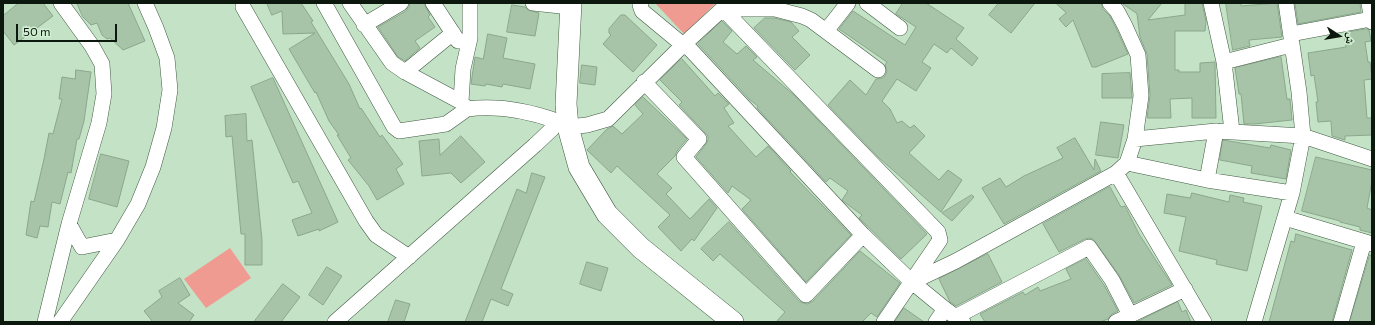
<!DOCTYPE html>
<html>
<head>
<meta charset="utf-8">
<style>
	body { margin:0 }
	#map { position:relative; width:1375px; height:325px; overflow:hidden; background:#c4e2c5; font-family:Commissioner,"Noto Naskh Arabic",sans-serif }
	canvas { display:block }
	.frame { position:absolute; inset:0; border:4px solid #0c170d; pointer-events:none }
	.north { position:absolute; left:1319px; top:16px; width:40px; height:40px; -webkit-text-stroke:3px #d1efd2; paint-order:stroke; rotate:102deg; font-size:11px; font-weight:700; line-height:16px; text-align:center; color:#0c170d }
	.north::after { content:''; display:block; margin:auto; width:14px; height:18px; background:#0c170d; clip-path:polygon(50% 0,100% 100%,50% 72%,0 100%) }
	.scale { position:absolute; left:16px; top:24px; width:101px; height:18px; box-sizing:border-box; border:2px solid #0c170d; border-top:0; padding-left:5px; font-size:12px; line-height:14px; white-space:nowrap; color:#0c170d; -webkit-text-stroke:3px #d1efd2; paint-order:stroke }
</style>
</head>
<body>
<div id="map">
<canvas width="1375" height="325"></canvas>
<div class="frame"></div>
<div class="north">ش</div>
<div class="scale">50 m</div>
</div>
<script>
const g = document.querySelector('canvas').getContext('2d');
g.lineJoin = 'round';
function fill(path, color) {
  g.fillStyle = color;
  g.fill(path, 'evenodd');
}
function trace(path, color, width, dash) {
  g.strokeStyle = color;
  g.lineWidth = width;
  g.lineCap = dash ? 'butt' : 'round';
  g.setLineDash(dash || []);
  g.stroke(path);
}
fill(new Path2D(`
	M655 3H716L684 34Z
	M230 248 251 278 206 308 184 279Z`), '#f09b92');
const building = new Path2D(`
	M19 3H43L53 16 14 45 3 31V16Z
	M77 3H128L145 41 123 50 110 38 107 39 102 35 97 23 91 25 83 17Z
	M267 3H301L313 21 311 22 349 84 360 109 361 108 380 137 382 135 403 164 396 169 404 184 377 200 369 186 348 160 351 158 337 135H339L329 121 316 92 315 93 289 49 315 33 283 34 282 11 272 15Z
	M410 3H424L430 15 428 17 435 27 415 41 420 48 405 61 398 57 378 27 406 11 409 7Z
	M903 3H926L964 28 956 39 978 58 972 66 951 48 947 53 934 44 922 62 931 68 916 91 897 79 882 101 890 109 897 123 902 121 910 128 914 125 925 136 909 153 939 180 948 170 962 180 941 212 879 158 828 105 850 80 866 95 876 79 882 78 885 76 887 71 885 65 887 62 839 29 853 11 905 45 916 27 896 14Z
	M999 3H1035L1011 33 989 15Z
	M1056 3H1101L1103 9 1110 16 1117 30 1128 54 1096 67H1092L1073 20 1066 27 1059 19 1066 13Z
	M1122 3H1162L1148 20 1185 15V3H1202L1206 21 1205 31H1175V70H1179V72H1200V63L1215 62 1216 118H1192V98L1170 99 1171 118H1147L1150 95 1147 54 1140 37 1137 14Z
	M1226 3H1241V6L1277 3 1282 37 1249 40 1250 46 1233 50Z
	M1302 3H1360L1361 12 1298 24 1295 4Z
	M512 5 525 7 528 10 539 13 535 36 507 32Z
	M621 15H625L657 45 633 72 603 44 611 35 609 33V29Z
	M765 18H774L791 22 799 31 792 37 810 55 795 70 754 28Z
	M722 21 732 31 723 42 737 54 746 46 757 57 753 60 794 95 927 234 901 259 859 218 862 215 847 204 842 200 848 191 830 178 826 182 757 108 758 106 750 100 698 44Z
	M1367 29 1369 30 1371 41 1365 42 1368 62H1370L1372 79 1364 80 1367 118H1372V135L1345 136V140L1332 136 1331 121 1318 122 1316 102H1318L1314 75 1311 76 1308 53 1346 47 1344 33Z
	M488 34 507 38 503 58 535 64 530 89 503 84 502 87 486 84 485 86 471 84 475 57 483 59Z
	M1281 57 1287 99H1290L1292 120 1254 124H1244L1241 94H1239L1235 68Z
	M682 59 715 96 718 93 729 104 724 108 734 123 728 126 756 157 768 146 791 171 790 172 851 235 806 282 742 209 751 200 732 186 728 193 696 157 706 144 708 140V136L679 105 682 102 660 80Z
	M582 65 597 67 595 85 580 83Z
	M76 70 91 72 84 121 79 139H77L71 173 68 172 60 204 52 202 48 227 40 226 37 238 26 235 31 201 34 202 44 159 49 133 53 134 62 99H59L62 77 75 79Z
	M1130 73 1132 98H1102V74Z
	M273 78 338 222 319 231V229L298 236 292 220 312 213 298 181 293 183 251 87Z
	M643 97 687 139 677 151 675 156 657 174 672 188 666 194 690 219 709 199 717 208 694 241 692 239 681 251 658 227 670 215 617 166 611 173 587 150 607 129 613 126 622 134 643 114 635 105Z
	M246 114 247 141 252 140 262 240V265H245V234H241L232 136 226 137 225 116Z
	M1101 122 1124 125 1118 158 1096 155Z
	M461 136 485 162 461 183 451 173 422 176 419 141 439 139 440 155Z
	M1075 138 1094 170 1095 159 1101 171 1004 224 982 188 1000 178 1006 187 1024 176 1063 158 1057 148Z
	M1223 140 1270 148 1271 145 1291 150 1286 179 1251 173 1252 166 1220 160Z
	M101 154 129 161 117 207 89 199Z
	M1316 157 1372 170V181L1367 208 1372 210V233L1360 230V227L1340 222V221L1302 211Z
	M532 173 545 177 501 289 513 294 508 306 491 299 482 322H465L517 189 526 193Z
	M1110 187 1121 207 1125 206 1139 234 1172 285 1134 303 1119 275 1093 239 1089 238 1085 239 1059 252 1043 224Z
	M1192 193 1229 202 1230 195 1244 198 1243 202 1262 206 1247 271 1216 264 1217 260 1179 251 1186 217 1164 213 1167 194 1190 198Z
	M972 195 974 197 952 221 942 213Z
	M729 222 799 301 803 303 808 304 813 301 860 251 900 283 877 317 871 313 862 322H776L785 312 720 254 713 261 701 249Z
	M1296 234 1352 250 1332 322H1269L1291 241 1294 242Z
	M988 254 1002 282 956 306 950 302 939 279Z
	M1370 255 1372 256V322H1350Z
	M1086 259 1104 285 1118 311 1112 314 1108 319 1100 322H985L980 314 1023 292 1025 295 1038 287 1040 291 1071 279 1066 269Z
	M587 262 608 268 601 291 580 284Z
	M327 267 342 276 323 305 309 295Z
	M180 278 190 295 178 303 194 315 189 322H153L144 311 162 297 159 291Z
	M283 284 300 297 281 322H254Z
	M396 300 410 304 404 322H388Z
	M1178 302 1182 312 1186 310 1191 322H1137Z
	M904 308 924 322H895Z`);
fill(building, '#a7c4a8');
trace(building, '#8aa78c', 1);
const minor = new Path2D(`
	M324 3 394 127 399 131 446 124 467 109
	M350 3 392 63 405 72 461 102 467 109C497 105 529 111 557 121
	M433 3 458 41
	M533 3 570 7
	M641 3 640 5 642 11 683 45 689 48 863 235 912 282 956 261 1116 173 1127 163 1135 139 1141 96 1138 55 1125 26 1117 11 1110 3
	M867 3 900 28
	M1211 3 1224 62 1232 131
	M1369 3 1372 22
	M243 7 366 221 376 235 409 257
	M723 9 938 232 940 240 884 322
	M723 9H775L802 16 811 20 878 70
	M364 25 401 3
	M826 31 848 3
	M1291 34 1371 19
	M1224 62 1291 45
	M405 72 453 33
	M644 82 699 139 684 157 806 295 863 235
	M461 102 463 69 470 38V3
	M568 127 587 125 608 119 683 45 729 3
	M1135 139 1216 131 1303 136 1372 159
	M1127 163 1207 180 1292 193
	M1116 173 1204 322
	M1207 180 1216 131
	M1285 218 1372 244
	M69 224 82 247 117 240
	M912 282 945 309 963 322
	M955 317 1089 247 1112 280 1130 315
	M45 322 69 224 99 123 104 94 102 64 92 46 61 3
	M60 322 117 240 138 204 153 167 164 128 170 90 167 58 156 28 145 3
	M335 322 535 145 552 129 557 121 567 119
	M936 322 945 309
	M1116 322 1185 289
	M1254 322 1292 193 1303 136 1299 92 1286 3
	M1341 322 1364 242`);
const secondary = new Path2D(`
	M571 3 566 104 568 127 579 167 607 214 641 248 733 322`);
trace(minor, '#415b43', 16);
trace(secondary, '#415b43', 22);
trace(minor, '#fff', 15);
trace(secondary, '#fff', 21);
</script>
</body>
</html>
